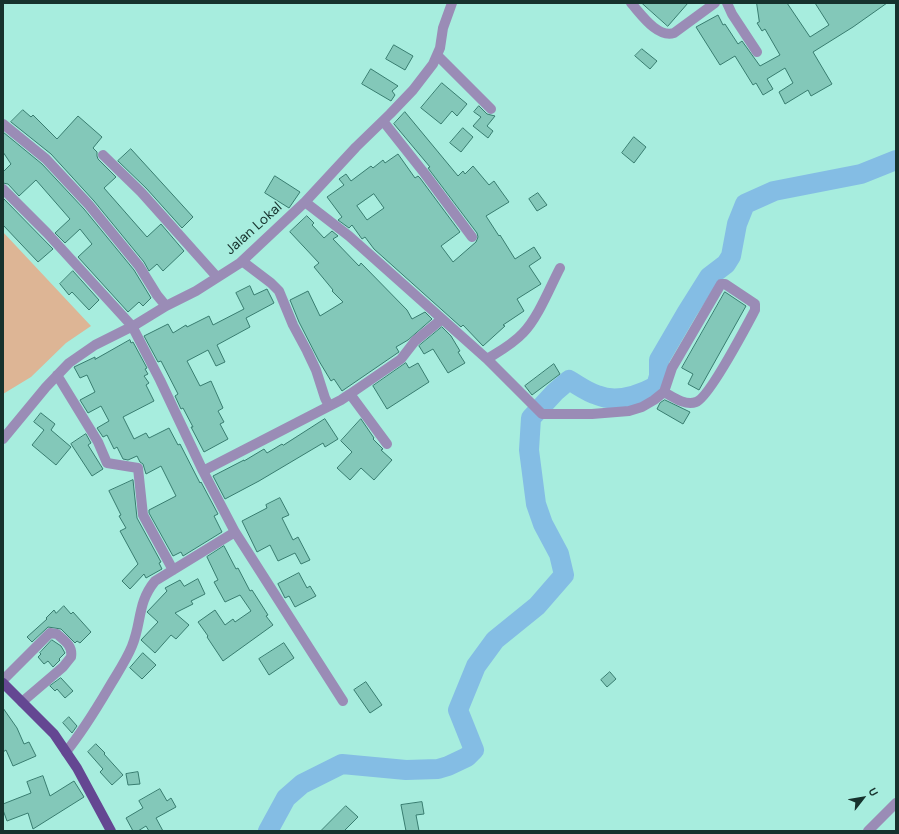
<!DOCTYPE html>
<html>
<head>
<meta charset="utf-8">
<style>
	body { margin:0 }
	#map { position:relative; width:899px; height:834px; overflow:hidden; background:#a7edde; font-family:"DM Sans",sans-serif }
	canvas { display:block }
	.frame { position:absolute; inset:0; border:4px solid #16322d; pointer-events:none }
	.north { position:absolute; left:843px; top:778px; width:40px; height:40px; -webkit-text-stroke:3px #a7edde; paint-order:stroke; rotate:59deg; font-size:11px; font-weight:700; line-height:16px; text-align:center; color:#16322d }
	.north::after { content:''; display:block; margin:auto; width:14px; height:18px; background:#16322d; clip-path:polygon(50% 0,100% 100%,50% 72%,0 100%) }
</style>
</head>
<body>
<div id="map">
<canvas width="899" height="834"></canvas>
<div class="frame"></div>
<div class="north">U</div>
</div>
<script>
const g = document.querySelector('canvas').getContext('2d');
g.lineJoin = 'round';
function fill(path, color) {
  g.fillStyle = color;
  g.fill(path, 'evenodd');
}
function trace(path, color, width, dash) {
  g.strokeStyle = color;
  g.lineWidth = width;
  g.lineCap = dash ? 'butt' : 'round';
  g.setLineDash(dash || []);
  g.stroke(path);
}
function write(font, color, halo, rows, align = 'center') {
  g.font = font + ' "DM Sans",sans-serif';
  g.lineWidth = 3;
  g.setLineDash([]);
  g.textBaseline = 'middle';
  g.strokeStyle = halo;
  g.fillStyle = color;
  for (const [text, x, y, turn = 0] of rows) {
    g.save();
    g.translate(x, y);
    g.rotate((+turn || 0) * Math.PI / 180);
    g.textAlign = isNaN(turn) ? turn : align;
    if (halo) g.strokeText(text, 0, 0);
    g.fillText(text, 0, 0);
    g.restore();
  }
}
fill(new Path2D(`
	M3 232 91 326 66 343 31 377 3 394Z`), '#ddb595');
trace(new Path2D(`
	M268 831 286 798 302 784 342 764 406 770 438 769 448 766 467 757 474 750 458 710 476 666 495 640 537 606 564 575 559 554 543 524 536 504 529 450 531 418 555 392 569 380C578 385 587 392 597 395 616 403 639 395 656 386L659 376V360L687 312 709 277 726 264 731 256 737 224 745 204 774 191 861 174 896 160`), '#84bde4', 20);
const building = new Path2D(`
	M642 3H688L668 26Z
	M757 3H787L810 37 829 25 815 3H887L853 27 813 52 832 84 811 96 808 90 785 104 779 92 793 83 785 68 767 79 773 89 763 95 756 83 753 85 735 56 720 65 696 27 718 15 723 25 725 24 738 44 742 41 760 66 780 55 765 29 762 31 757 23 759 22Z
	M394 45 413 56 405 70 386 59Z
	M642 49 657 61 650 69 635 56Z
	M371 69 398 86 392 91 395 95 391 101 362 84Z
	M442 83 467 104 457 116 452 111 441 124 421 108Z
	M479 106 487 114 495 116 487 126 493 131 488 138 473 126 481 117 474 112Z
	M23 110 31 117 33 115 57 139 78 116 102 137 93 148 97 152V156L98 159 116 177 104 188 147 237 161 224 184 251 163 271 157 264 149 271 144 262 94 201 51 154 11 122Z
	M405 112 458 176 463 171 465 174 473 166 489 185 494 181 501 191 509 202 486 216 499 236 500 235 515 259 534 247 541 258 529 266 541 284 517 299 524 311 503 325 505 326 483 346 463 325 461 327 374 249 365 237 362 239 352 225 349 228 338 220 342 217 327 197 344 185 339 179 346 174 351 181 371 166 373 168 383 160 385 163 398 154 415 178 418 176 420 178 460 232 441 246 453 262 476 242 478 237 477 233 428 168 430 167 394 124ZM374 194 384 208 367 220 357 206Z
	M463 128 473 137 461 152 450 143Z
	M3 132 42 164 84 209 134 270 151 298 143 306 139 302 128 312 78 257 92 244 80 229 65 243 55 233 70 219 36 180 19 196 8 184 3 183V172L11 164 3 152Z
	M634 137 646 147 634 163 622 153Z
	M131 149 193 217 182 228 146 188 118 161Z
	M275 176 300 192 289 208 265 193Z
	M538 193 547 205 537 211 529 199Z
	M3 198 53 249 38 262 3 225Z
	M307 216 314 223 312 225 324 238 332 231 338 236 333 239 359 266 361 263 407 310 412 319 425 312 432 319 408 340 396 347 399 352 396 354 342 391 334 379 331 381 319 361 299 322 290 300 308 291 320 316 343 302 332 291 333 290 314 267 319 263 290 232Z
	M73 271 99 300 89 310 72 292 69 295 60 284Z
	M250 286 254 295 267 289 274 303 246 318 250 327 217 345 225 362 216 366 208 350 187 361 200 386 211 381 223 408 218 411 224 422 220 424 228 439 204 452 191 427H193L183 408 181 409 175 396 178 394 161 361 158 362 144 336 168 324 173 333 186 325 187 327 209 316 213 325 244 309 236 293Z
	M725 292 746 306 699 390 688 384 693 374 682 368Z
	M442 327 451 336 460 351 458 352 465 363 448 373 433 349 424 354 419 346Z
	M130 340 131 343 133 342 147 368 145 369 148 374 144 376 149 383 146 385 154 401 123 417 134 439 146 433 149 438 169 428 178 445 180 444 200 483 201 482 218 514 214 516 222 532 183 556 181 552 173 556 149 513V510L176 496 161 466 146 474 143 464 140 462 137 456 128 460 123 459 117 447 114 449 107 435 103 437 97 428 109 421 101 406 88 413 80 400 95 392 87 375 80 378 74 367 95 357V359Z
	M406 363 409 368 418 363 429 382 387 409 373 386Z
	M554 364 560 374 532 395 525 386Z
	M665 400 690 412 683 424 657 409 660 403Z
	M41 413 55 424 51 430 71 447 56 465 32 445 44 430 34 422Z
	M325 419 338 439 325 447 323 443 259 481 225 499 213 476 244 460V461L264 449 267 453 282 444 283 445Z
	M361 419 374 438 373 439 383 449 381 450 392 460 374 480 361 468 350 480 337 468 352 452 341 441Z
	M86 434 91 443 88 445 103 469 92 476 71 444Z
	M133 480 137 518 161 562 159 563 162 569 146 578 144 574 130 589 122 581 138 564 120 531 126 528 119 516 121 515 109 491Z
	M280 498 289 515 282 518 293 540 298 537 310 560 301 564 295 553 278 561 270 545 257 552 242 521 267 508 266 505Z
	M224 546 236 569 238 568 250 591 252 590 268 615 266 616 273 625 223 661 207 637 208 636 198 622 215 610 225 625 233 619 235 622 251 611 240 595 225 602 214 582 218 580 207 557Z
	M299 573 307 588 310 586 316 596 295 607 289 596 285 598 278 584Z
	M198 579 205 594 191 601 193 604 175 613 189 625 176 639 171 635 155 653 141 640 158 622 147 612 167 591 165 588 180 580 184 586Z
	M64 606 71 614 73 612 91 632 80 643 77 641 75 643 61 629 48 627 32 642 27 637 47 619 46 618 54 610 56 613Z
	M52 640 61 646 65 653 59 659 60 660 53 667 48 661 44 664 38 657 41 654 40 653Z
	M284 643 294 658 269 675 259 659Z
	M143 653 156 665 142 679 130 668Z
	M610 672 616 679 607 687 601 680Z
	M61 678 73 691 65 698 57 689 55 691 50 686Z
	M366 682 382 705 370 713 354 690Z
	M3 708 17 728 24 744 29 742 36 756 13 766 6 750 3 752Z
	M69 717 77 726 72 733 63 723Z
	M96 744 105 753 104 754 123 775 112 785 100 772 103 769 88 752Z
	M138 772 140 784 128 785 126 774Z
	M43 776 50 796 74 781 84 797 33 829 28 813 7 821 3 810V804L31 793 27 782Z
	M160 789 167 801 171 798 176 807 156 818 163 831H149L146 826 138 831H133L126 818 143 808 139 801Z
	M422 802 424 814 416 815 419 831H406L401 805Z
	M346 806 358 817 344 831H321Z`);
fill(building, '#83c8b9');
trace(building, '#387c6f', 1);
trace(new Path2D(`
	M631 3C641 14 657 38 674 33L715 3
	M727 3 732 14 757 52
	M437 55 491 109
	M383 121 425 174 472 237
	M3 124 46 159 89 205 139 266 157 295 166 306
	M103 155 141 192 217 277
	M3 189 47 233 132 326 160 380 203 471 235 532 343 701
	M305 202 349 236 487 359C500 351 513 344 523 333 538 318 550 287 560 268
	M242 261 271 283 279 291 293 325 307 351 316 370 325 398 329 406
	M487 359 542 414H592L629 411 642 407 654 400 664 392 672 368 721 284H725L755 304V310C747 325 709 398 696 402 685 406 673 397 664 392
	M57 375 98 442 107 463 138 468 143 515 173 570
	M350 394 401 359 415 341 442 319
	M3 439 46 387 69 363 95 345 135 325 166 306 196 291 240 263 305 202 356 147 390 114 413 90 433 64 440 48 443 28 452 3
	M203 471 341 400 350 394 387 444
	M3 680 50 633 57 634C65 641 73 646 71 657L63 667 22 702
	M66 752C82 732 95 711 108 689 116 675 126 661 132 646 142 622 137 603 155 581L235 532
	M868 831 896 803`), '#9a8cb6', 10);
trace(new Path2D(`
	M3 683 54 734 77 768 111 831`), '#644792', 10);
write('14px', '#16322d', '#a7edde', [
	["Jalan Lokal",254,229,-42]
]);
</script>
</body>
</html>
